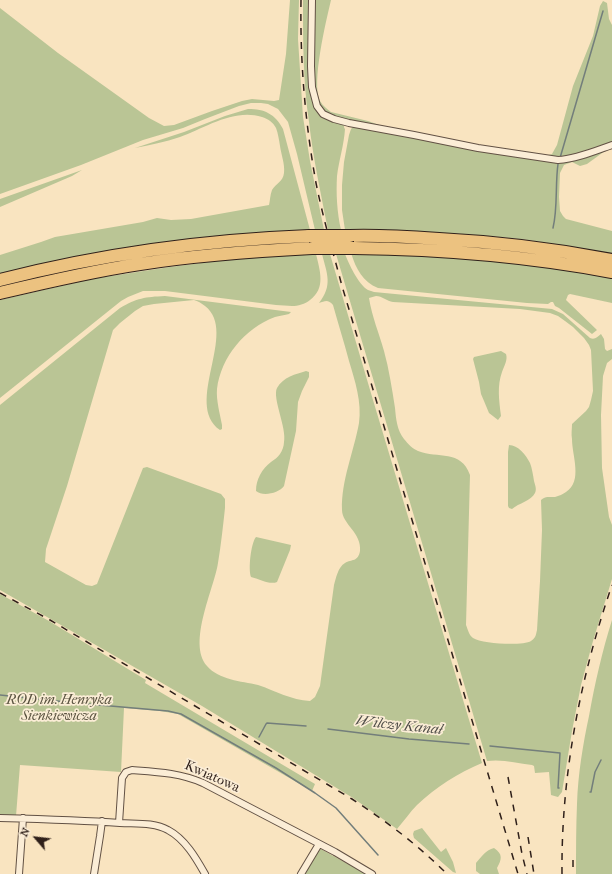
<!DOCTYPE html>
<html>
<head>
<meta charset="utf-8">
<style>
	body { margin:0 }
	#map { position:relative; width:612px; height:874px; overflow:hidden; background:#f9e4c0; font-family:"IM FELL French Canon",serif }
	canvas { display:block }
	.north { position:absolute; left:16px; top:818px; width:40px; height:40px; -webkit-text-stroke:3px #fbedd6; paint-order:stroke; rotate:298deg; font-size:11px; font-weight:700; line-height:16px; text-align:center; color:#2f201a }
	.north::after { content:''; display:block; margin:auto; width:14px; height:18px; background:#2f201a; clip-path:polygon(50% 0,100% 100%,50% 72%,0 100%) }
</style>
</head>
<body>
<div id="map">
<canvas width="612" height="874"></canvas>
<div class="north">N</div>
</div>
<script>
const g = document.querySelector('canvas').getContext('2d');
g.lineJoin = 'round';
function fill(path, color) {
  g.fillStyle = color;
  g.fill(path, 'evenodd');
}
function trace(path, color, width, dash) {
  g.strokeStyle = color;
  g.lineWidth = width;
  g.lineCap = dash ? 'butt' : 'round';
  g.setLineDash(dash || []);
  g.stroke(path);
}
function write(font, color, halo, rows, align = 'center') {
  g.font = font + ' "IM FELL French Canon",serif';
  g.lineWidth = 3.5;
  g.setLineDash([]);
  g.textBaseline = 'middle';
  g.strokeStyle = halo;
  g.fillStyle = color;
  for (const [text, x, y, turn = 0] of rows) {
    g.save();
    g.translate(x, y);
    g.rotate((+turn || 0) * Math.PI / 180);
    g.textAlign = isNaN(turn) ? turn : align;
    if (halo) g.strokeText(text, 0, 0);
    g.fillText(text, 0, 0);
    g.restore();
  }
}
fill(new Path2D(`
	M290 0H299L298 39 303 117 310 161 324 230H315L297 154 288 122 278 109 268 104 261 103H251L239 106 205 119 183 128 143 140 81 165 0 194V8L58 53 149 118 164 126 174 125 212 111 242 101 252 99 274 101 279 100 286 54Z
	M303 0H310L309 73 323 117C328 120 341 122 344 126 344 127 344 128 345 129 344 145 339 160 337 176 336 194 337 212 341 230H328C321 194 313 158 309 122 303 82 303 41 303 0Z
	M313 0H331C326 21 311 84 320 101 323 106 327 109 331 112L368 121 385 127C370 124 355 122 340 118 335 117 330 116 326 113 307 100 313 22 313 0Z
	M603 1 607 3 609 19 612 25V142L572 156 556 158 545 156 552 154 557 145 573 86 593 36 600 6Z
	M248 109C265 109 275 114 283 129L310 230C261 233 213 236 164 242 109 250 54 260 0 274V255L41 242 55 237 143 222 157 218 171 220 191 219 269 205C270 201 270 195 272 190 276 183 283 182 284 173 285 164 281 154 280 146 279 140 278 133 276 128 273 122 268 119 262 117 234 108 205 128 180 137 165 142 150 145 135 148L184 132 225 116Z
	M353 127H357L551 161 609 148 587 164 580 166 572 162 564 165 560 173 559 197 560 211 563 216 566 219 612 231V254C584 249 556 244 528 240 467 233 406 230 345 230L342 210V185L344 162 349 135 351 129Z
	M82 170 72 176 0 207V199Z
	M351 253H366C400 255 434 255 467 258 516 262 564 268 612 278V303L570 294 568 295 566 300 597 330 592 334 559 308 555 306 553 302H551L548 304 527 303 378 288C363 282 356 269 351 253Z
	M316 254C320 271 326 288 310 300 305 304 298 306 292 306 287 306 281 305 276 305L165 291H143L128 297 121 301 0 398V300L91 279 170 267 247 257Z
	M322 254H330L373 400 482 763C458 773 436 787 417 805 410 812 404 821 397 829L353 798 202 706 0 590V405L120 308C137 298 145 297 165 296L291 312 289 314C285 315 279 316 275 317 245 328 221 357 217 389 216 400 220 414 222 425V429L220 430C183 404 239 332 205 306 201 303 198 301 194 300L154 304 143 306 135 311 120 323 113 330 67 486 46 549 45 562 86 585 92 586 97 584 143 468 147 467 221 494 225 499V508C223 526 221 545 218 563 214 589 187 643 207 666 219 680 241 681 258 685 276 691 291 700 310 701L315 697 320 686 334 585C336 578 338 567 345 563 352 559 358 562 360 551 362 533 342 524 342 510 341 481 354 451 359 423 362 402 355 381 349 361 344 342 338 323 333 305 328 299 325 301 319 303 333 285 327 274 322 254Z
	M336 254H345C349 264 358 284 368 290 370 291 372 291 374 292L552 309 563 314 590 338C595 340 597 337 601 334L604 339 605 349 607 351 612 349V359L607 363 603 376 601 415 602 468 609 517 612 525V579L593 641 581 685 572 731 562 792 558 797 551 795 549 772 535 773 534 766 532 765C517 763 502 759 487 761L352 308ZM376 296C382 296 387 301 393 302L520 309 550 313 558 316 565 321 573 327 584 338 589 345 591 350 593 391 591 400 589 407 586 411 572 424C572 429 571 434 572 439 572 456 583 481 566 492 563 494 559 496 555 497 549 497 545 496 541 500L542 530 540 581 537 630C536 634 536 638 531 641 523 646 482 644 473 638 469 635 468 630 466 625L470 475C461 449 438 459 418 451 413 449 408 444 404 439 397 430 396 419 395 408 392 389 389 369 384 351 379 333 372 317 369 298Z
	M501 351 506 354C508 360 504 366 502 372 497 386 499 400 501 416L498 420 489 413 484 401 481 394 479 382 473 359 474 357Z
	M306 371 309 372V377L302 391 298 402 296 431 284 486C279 493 263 497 256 491 256 479 262 469 271 462 274 460 278 457 280 454 282 451 284 446 284 442 287 428 272 398 277 388 283 377 296 374 306 371Z
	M509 445C518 445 526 455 530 463 532 468 533 475 534 481 535 485 537 489 535 493 531 501 519 503 512 509L509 508 508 506V452Z
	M256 537 291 545 290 550 277 582C270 585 259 579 251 577 248 569 251 543 256 537Z
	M0 594 49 621 146 680 145 683 315 784 312 791 178 714 160 711 124 708 121 772 20 765 16 816 0 815Z
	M612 620V874H576C576 851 576 827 577 804 578 774 583 744 589 716 595 683 602 652 612 620Z
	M422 828 441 852 446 848 453 862 456 873 453 872 414 838 413 834 414 831Z
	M319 848 366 874H304Z
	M494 848C503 854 502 859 497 868L499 874H480L476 871V863C481 857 486 850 494 848Z`), '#bac595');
trace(new Path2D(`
	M560 158 603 11
	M553 228C558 207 555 185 558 164
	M0 695 76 703 168 711 181 714 276 768 315 793 336 808 378 855
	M328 729 409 739 469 744
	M259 737 266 724 267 723 306 726
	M490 746 560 753 558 788H559
	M590 792H591L595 772 601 760`), '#737e7b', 1.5);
const street = new Path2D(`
	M312 0 311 66 312 87 317 106 323 114 334 119 349 123 414 135 478 148 558 160C576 159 595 151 612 145
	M0 818C40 819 80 820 120 823 135 824 154 822 168 830 185 839 196 858 205 874
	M119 823 122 778 126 772 132 770C158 772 180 773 203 783L335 852 372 874
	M19 874 23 818
	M94 874 100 836 102 821
	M301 874 319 844`);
const highway = new Path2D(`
	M350 236C380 235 410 237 439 239 497 242 555 249 612 260
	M354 248C441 249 527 256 612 272
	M0 280C101 254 205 240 309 236
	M0 293C46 282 93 271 140 264 197 255 254 251 312 248`);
trace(street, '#625144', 8);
trace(highway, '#2f201a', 14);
trace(street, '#fbedd6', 6);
trace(highway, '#ecc280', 12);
trace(new Path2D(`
	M301 0C300 61 305 122 316 183 323 218 333 252 342 286L518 874
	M0 593 50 620 352 799C386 821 418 845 447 874
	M508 777 522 854 527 874
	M528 837 534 874
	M573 860V874
	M562 874C561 776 580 678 612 585`), '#2f201a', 1.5, [7, 7]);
const highwayBridge = new Path2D(`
	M309 236H350
	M312 248H354`);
trace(highwayBridge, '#2f201a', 14, []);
trace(highwayBridge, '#ecc280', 12);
write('italic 14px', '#59523f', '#fbedd6', [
	["ROD im. Henryka",59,701],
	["Sienkiewicza",59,717]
]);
write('14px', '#2f201a', '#fbedd6', [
	["Kwiatowa",212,777,24]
]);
write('italic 15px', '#514f4a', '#fbedd6', [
	["Wilczy Kanał",399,726,6]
]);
</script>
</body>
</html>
